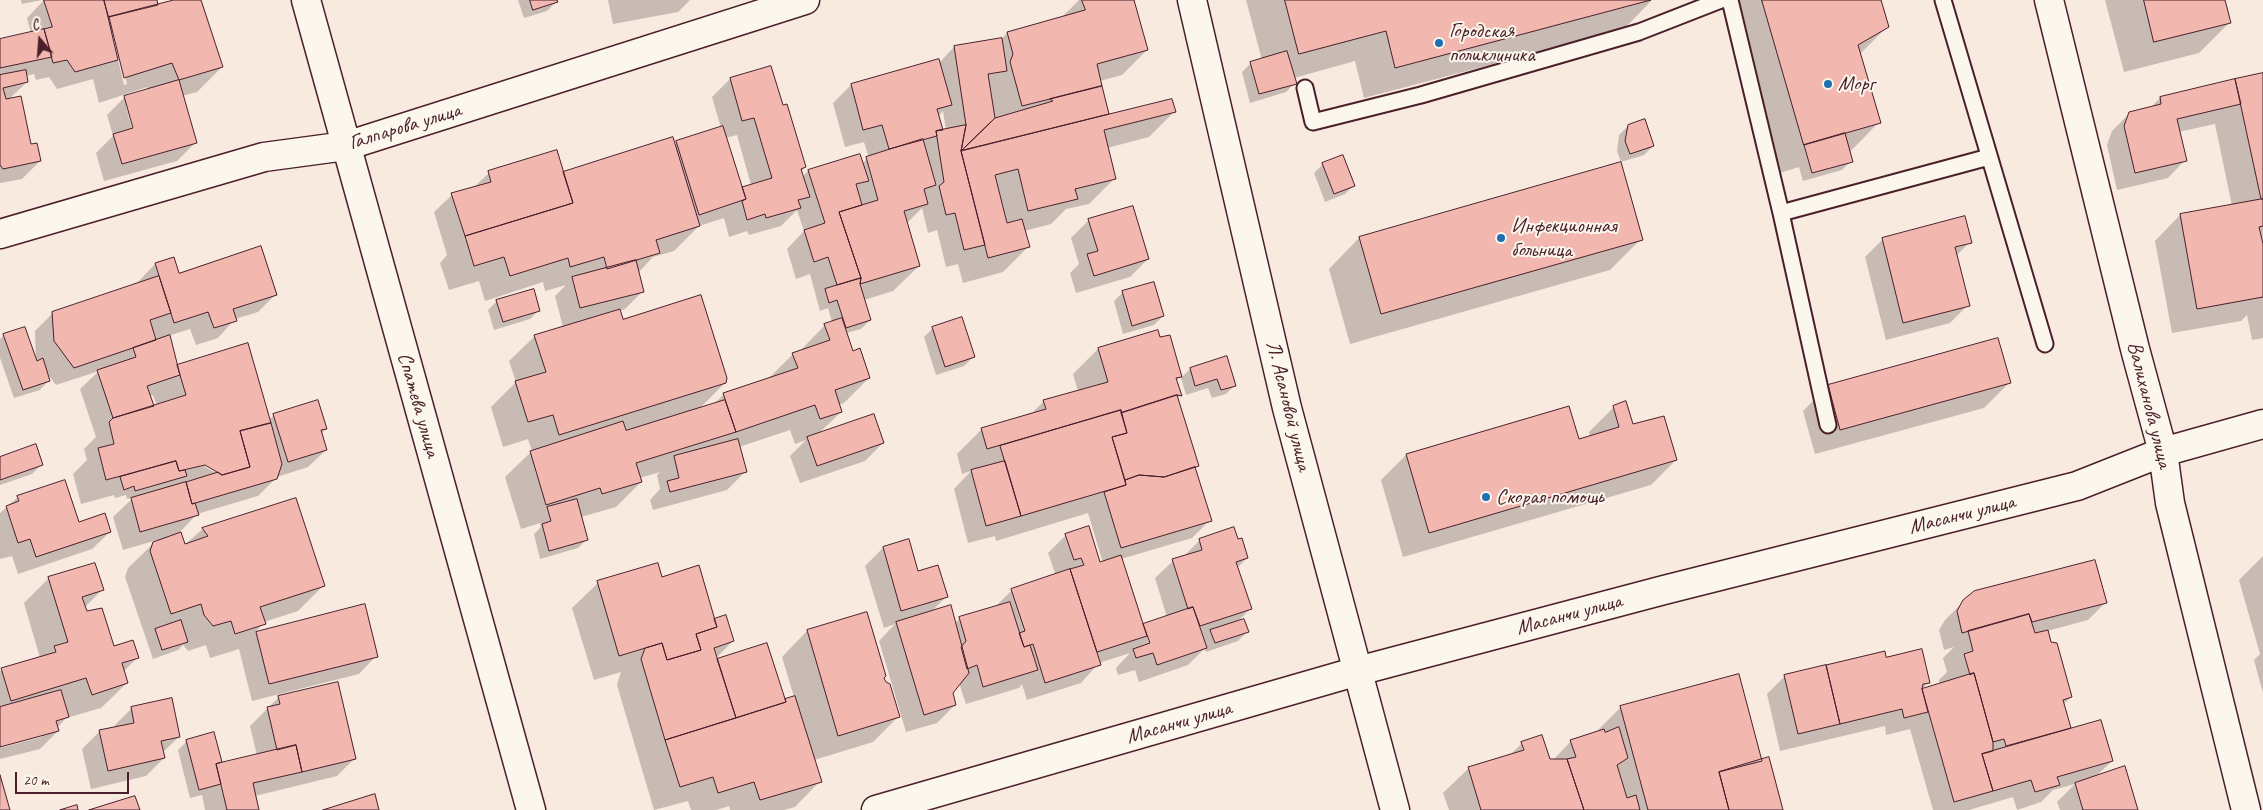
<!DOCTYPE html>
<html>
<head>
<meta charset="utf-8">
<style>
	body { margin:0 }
	#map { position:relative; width:2263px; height:810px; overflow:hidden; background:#f9eae0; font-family:Caveat,sans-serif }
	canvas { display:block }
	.north { position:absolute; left:15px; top:15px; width:50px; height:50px; -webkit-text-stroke:4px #fbf7ec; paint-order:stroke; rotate:342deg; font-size:14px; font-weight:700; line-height:20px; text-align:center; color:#4a1f2b }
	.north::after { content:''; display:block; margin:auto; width:18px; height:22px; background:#4a1f2b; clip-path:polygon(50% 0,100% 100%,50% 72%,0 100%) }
	.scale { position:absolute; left:15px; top:772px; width:114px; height:22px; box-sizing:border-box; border:2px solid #4a1f2b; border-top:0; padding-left:6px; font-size:15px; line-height:18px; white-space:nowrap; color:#4a1f2b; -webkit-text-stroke:4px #fbf7ec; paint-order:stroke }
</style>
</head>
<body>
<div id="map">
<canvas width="2263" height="810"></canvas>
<div class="north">С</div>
<div class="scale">20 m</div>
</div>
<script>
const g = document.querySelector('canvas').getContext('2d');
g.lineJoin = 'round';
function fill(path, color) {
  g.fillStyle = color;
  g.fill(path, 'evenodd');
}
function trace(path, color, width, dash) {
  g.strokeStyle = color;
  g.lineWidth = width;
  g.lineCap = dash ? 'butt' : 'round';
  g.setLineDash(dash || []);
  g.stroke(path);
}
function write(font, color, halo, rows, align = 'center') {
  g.font = font + ' Caveat,sans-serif';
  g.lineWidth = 4;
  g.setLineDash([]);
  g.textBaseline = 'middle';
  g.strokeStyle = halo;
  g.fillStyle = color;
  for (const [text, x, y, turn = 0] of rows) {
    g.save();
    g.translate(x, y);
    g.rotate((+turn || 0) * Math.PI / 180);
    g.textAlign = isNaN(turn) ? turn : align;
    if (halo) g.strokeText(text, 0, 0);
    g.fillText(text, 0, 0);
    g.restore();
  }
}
fill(new Path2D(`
	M21 0H42L22 4Z
	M44 0H155L157 5 176 0H200L222 67 197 92 182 96 195 143 177 161 104 181 96 153 113 136 107 115 125 97 148 90 147 87 99 103 93 79 57 89 49 77 36 80 34 74 26 76 27 82 8 100 30 145 40 161 22 179 0 183V40L31 33 27 18ZM112 34H114L127 84 124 85ZM126 107H129L136 134 134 135Z
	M518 0H556V2L547 11 524 18Z
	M608 0H690L678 12 613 24Z
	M1079 0H1133L1147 50 1122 75 1100 81 1108 114 1105 117 1174 112 1149 137 1107 148 1114 179 1089 204 1066 209 1051 224 1024 231 1028 247 1003 272 963 283 958 264 946 267 937 230 928 233 922 208 906 224 919 266 893 291 864 300 870 320 861 329 846 333 852 352 869 378 844 403 839 405 841 412 818 434 883 443 865 461 800 483 790 456 806 440 795 444 790 430 739 447 745 472 727 490 653 510 650 500 660 489 657 475 660 472 640 478 641 482 616 507 581 517 587 539 578 548 540 559 534 534 541 527 540 523 521 529 505 477 532 451 528 439 503 447 491 407 516 382 509 361 535 336 563 327 555 296 566 285 545 291 543 282 485 301 479 281 449 290 440 263 447 255 434 212 452 195 473 188 489 173H563L674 145 677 142 721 128 712 97 730 79 770 68 782 106 805 167 801 171 802 177 808 171 862 163 869 158 864 142 845 147 833 103 851 85 939 63 954 47 1001 40 1007 33 1061 18ZM943 111 946 130 942 131 938 117ZM737 135 751 185 742 188 725 138ZM797 210 804 231 787 249 796 279 810 274 820 311 828 308 832 322 825 325 800 351 793 354 768 379 724 394 713 405 699 409 725 383 622 321 619 311 625 309 643 291 638 273 653 257 674 251 699 226 724 218 729 237 747 231 749 235 781 226Z
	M1246 0H1652L1623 30 1364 98 1355 61 1294 78 1295 83 1286 92 1250 103 1242 72 1251 63 1262 60Z
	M1722 0H1880L1888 26 1860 54 1879 122 1849 153 1851 161 1842 170 1803 181 1799 167 1773 175Z
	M2105 0H2224L2230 22 2199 53 2124 72Z
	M2263 74V338L2252 340 2247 315 2241 321 2172 333 2155 241 2180 215 2232 206 2215 124 2178 132 2185 160 2168 178 2117 190 2107 145 2112 131 2130 113 2150 108 2160 98Z
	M1628 126 1653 146 1644 155 1621 162 1617 151 1619 135Z
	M1323 164 1354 185 1345 194 1325 202 1314 173Z
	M1089 220 1148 259 1130 277 1076 293 1070 273 1079 264 1071 238Z
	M1359 238 1641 239 1610 270 1350 344 1329 269Z
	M1883 239 1970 242 1956 256 1968 305 1950 323 1886 340 1865 257Z
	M155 264 178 274 276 294 258 312 235 319 218 338 196 345 190 329 168 336 176 367 269 420 274 415 326 429 321 434 326 450 308 467 277 477 258 496 197 514 180 532 184 545 203 529 295 499 323 586 298 611 264 622 255 633 364 606 376 656 359 674 252 701 239 649 210 658 206 645 188 651 183 645 178 650 153 659 125 577 128 568 157 540 123 550 113 517 134 497 127 499 126 495 115 498 114 495 81 504 73 474 87 460 84 449 96 437 80 389 99 371 56 385 47 373 49 380 40 390 14 398 0 358V339L4 335 36 361 35 331 53 313 138 285V282ZM153 395 157 406 153 407 149 396ZM200 461 219 472V475L199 463Z
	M1123 292 1163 316 1154 325 1123 334 1114 301Z
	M497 301 539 310 530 319 494 330 488 310Z
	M933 328 973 357 964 366 936 375 924 337Z
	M1997 340 2009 383 1984 408 1815 454 1803 411 1828 386Z
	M1098 349 1180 376 1176 381 1180 395 1177 399 1197 466 1195 469 1210 520 1192 538 1121 559 1142 626 1167 617 1155 578 1173 561 1182 558 1200 540 1247 558 1237 568 1250 609 1236 623 1247 632 1238 641 1206 652 1205 648 1188 665 1139 682 1135 670 1118 675 1116 668 1130 653 1099 663 1081 683 1027 700 1022 684 1019 688 966 704 959 683 951 692 955 705 937 723 906 732 879 641 895 624 884 628 865 566 883 548 908 541 917 572 946 597 930 613 955 623 960 619 994 608 1012 590 1056 576 1048 553 1066 535 1100 564 1103 563 1088 513 996 541 995 536 968 543 954 489 971 471 962 474 957 454 982 429 1030 415 1044 401 1078 391 1073 374Z
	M1226 358 1235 385 1226 394 1212 398 1208 388 1186 395 1181 378 1190 369Z
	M1614 407 1632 426 1676 460 1651 485 1403 557 1381 480 1406 455 1578 441 1590 437 1589 432Z
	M0 458 41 465 32 474 0 485Z
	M18 497 78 523 110 532 92 549 18 574 12 556 0 559V513Z
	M2263 556V693L2254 660 2260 654 2239 580Z
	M49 578 102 590 84 608 113 648 137 658 123 672 127 683 101 708 66 718 57 728 58 731 40 749 0 759V748L41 737 45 734 0 746V671L40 658 24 603Z
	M661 579 713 621 733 641 716 658 784 701 794 697 782 657 807 631 866 614 883 678 898 717 873 742 814 760 820 781 795 807 784 810H730L729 806 716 810H691L688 801 654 810 617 685 621 672 594 680 572 608 598 583Z
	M1964 601 2106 602 2088 620 2047 631 2071 697 2063 705 2069 728 2066 731 2112 761 2095 777 2137 810H2060L2057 802 2075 784 2053 790 2041 802 2017 810 2013 797 1969 810H1933L1910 729 1886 735 1885 726 1780 751 1767 694 1785 676 1885 659 1929 682 1921 690 1940 685 1939 680 1947 672 1943 658 1954 647 1944 650 1939 630 1945 620Z
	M279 697 355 758 337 776 255 796 258 810H205L202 795 190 798 178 750 187 741 214 734 221 764 257 756 250 726Z
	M1621 707 1761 761 1782 810H1449L1443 793 1469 768 1510 755 1522 743 1549 760H1553L1571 741 1596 732Z
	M132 708 179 737 162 753 164 758 146 776 91 789 82 749 100 731 114 728V726Z`), '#0003');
const building = new Path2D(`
	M44 0H104L118 60 75 72 67 60 53 63 44 29 52 27Z
	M104 0H157L158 5 109 17Z
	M174 0H201L223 67 179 80 172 63 124 78 109 17Z
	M530 0H557L558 2 533 10Z
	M1082 0H1134L1148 50 1097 64 1102 86 1022 106 1010 62 1013 54 1007 32 1085 10Z
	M1285 0H1651L1395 68 1386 31 1299 54Z
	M1762 0H1881L1889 27 1858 45 1881 123 1804 145Z
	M2144 0H2225L2231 23 2154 42Z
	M44 29 52 57 0 68V39Z
	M1002 38 1007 71 988 74 995 118 961 151 966 125 954 46Z
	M1287 51 1297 84 1259 94 1250 62Z
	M939 59 952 105 937 109 943 130 936 131 937 136 889 149 882 125 863 130 851 84Z
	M771 66 783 105 787 104 806 167 801 169 810 197 798 200 801 208 766 218 765 214 747 220 742 201 746 199 742 187 772 178 754 118 742 121 730 78Z
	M26 70 28 82 3 88 6 99 21 96 31 144 37 143 41 161 3 169 0 165V75Z
	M2263 73V199H2261L2235 79Z
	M2235 79 2241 104 2177 119 2187 161 2135 173 2124 126 2129 112 2161 104 2160 97Z
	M179 80 197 143 122 164 113 134 133 128 124 96Z
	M1102 86 1109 114 961 151 995 118 1053 101 1050 99Z
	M1172 99 1176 112 1104 130 1116 179 1075 189 1078 199 1028 211 1018 169 995 175 1007 223 1022 219 1030 247 988 258 961 151Z
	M1645 119 1654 146 1630 154 1625 141 1628 125Z
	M966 125 961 151 985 245 964 250 955 213 946 215 939 186 944 182 936 131Z
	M723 126 746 199 699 215 676 141Z
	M1845 133 1853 162 1812 173 1804 145Z
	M673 137 700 226 656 240 660 253 607 269 604 257 570 267 568 258 510 276 504 257 474 266 465 236 573 203 563 172Z
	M923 139 936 185 924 189 928 204 904 211 920 266 860 284 861 278 839 212 878 200 866 157Z
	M557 150 573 203 465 236 451 193 491 182 488 171Z
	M860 154 869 181 856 184 862 205 839 212 861 278 837 285 828 257 814 262 804 230 825 223 808 170Z
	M1343 155 1355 186 1334 194 1322 163Z
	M1621 162 1643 240 1381 314 1359 237Z
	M2261 199H2263V226L2259 227 2263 244V297L2197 309 2180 214Z
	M1133 206 1149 259 1094 276 1087 254 1098 251 1088 219Z
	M1965 216 1972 243 1955 247 1970 306 1903 323 1882 238Z
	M261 246 277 295 233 309 237 321 214 328 208 312 174 323 155 263 174 257 179 273Z
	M636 260 644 292 580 308 572 277Z
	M159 276 171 313 150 320 156 340 74 368 54 341 52 312Z
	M861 278 860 284 871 320 846 328 837 300 829 303 825 289Z
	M1154 282 1164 316 1132 326 1122 291Z
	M534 289 540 311 503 322 496 300Z
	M701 295 727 378 726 383 559 435 553 415 528 422 515 381 546 372 534 335 620 309 623 319Z
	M962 317 975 357 945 367 932 327Z
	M842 318 853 351 860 348 870 378 835 390 842 412 820 419 815 405 736 432 723 393 798 368 792 353 830 340 824 324Z
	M25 327 37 361 43 358 50 381 23 390 3 334Z
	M1158 330 1160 337 1170 335 1182 377 1176 378 1182 396 1177 395 1121 413V410L987 449 981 428 1046 409 1043 400 1108 382 1098 348Z
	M170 335 180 375 147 386 154 406 113 418 97 370 136 357 133 348Z
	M1998 338 2011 383 1840 430 1828 385Z
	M248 343 271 423 240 431 250 467 222 475 205 465 179 471 176 461 106 480 98 448 114 444 109 422 113 418 186 395 177 365Z
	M1227 356 1236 386 1221 390 1217 379 1195 386 1190 368Z
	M1177 395 1199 466 1164 477 1139 475 1125 480 1112 437 1127 433 1121 413Z
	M318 400 327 429 321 430 327 450 288 462 273 414Z
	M725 400 736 432 636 463 642 482 602 494 600 488 546 505 530 451 623 421 626 430Z
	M1626 401 1633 424 1664 416 1677 460 1429 533 1406 454 1569 406 1579 439 1619 427 1613 406Z
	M1121 410 1127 433 1112 437 1126 485 1021 516 1000 446Z
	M874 414 884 443 817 466 807 437Z
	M271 423 282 464 277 479 192 504 186 482 218 472 222 475 250 467 240 431Z
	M738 439 747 472 670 492 667 481 679 478 674 456Z
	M36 444 43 465 0 480V457Z
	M176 461 179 471 185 470 187 476 135 491 134 486 124 490 120 477Z
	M1005 461 1021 516 986 526 971 470Z
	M1195 467 1212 521 1121 548 1104 492 1126 485 1125 480 1139 475 1164 477Z
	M65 480 79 522 105 513 111 532 36 557 30 539 18 543 6 506 19 501 17 496Z
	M186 482 192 504 195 503 199 515 140 532 131 498Z
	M296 498 325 586 260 607 266 624 235 634 231 621 213 626 204 615 201 604 171 614 150 551 153 542 181 532 185 544 208 536 202 528Z
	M577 499 588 540 549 551 542 524 551 521 547 507Z
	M1089 526 1100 562 1121 555 1147 636 1097 652 1070 569 1084 565 1081 558 1074 560 1065 534Z
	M1234 527 1238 539 1242 538 1248 558 1236 562 1252 609 1200 626 1193 607 1188 609 1172 559 1202 550 1199 539Z
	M909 539 918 571 938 565 948 597 901 611 883 547Z
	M2095 560 2107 603 2032 622 2029 614 1962 633 1957 611 1963 600 1974 591Z
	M95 563 104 590 82 597 87 611 102 608 114 646 133 640 139 658 122 663 128 683 92 695 86 678 11 701 1 668 56 652 54 646 68 642 48 577Z
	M658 563 662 577 699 565 717 627 696 634 701 650 667 660 662 643 619 656 597 581Z
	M1070 569 1101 665 1045 683 1033 644 1024 647 1019 633 1025 631 1011 589Z
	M1010 602 1024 647 1030 645 1038 670 983 687 977 665 967 669 961 647 966 641 959 617Z
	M365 604 378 657 269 684 256 632Z
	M951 605 969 673 953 693 956 705 924 715 896 622Z
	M1193 607 1207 648 1157 665 1153 653 1136 658 1133 649 1150 643 1143 624Z
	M867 612 886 676 884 678 886 682 890 684 900 717 838 736 807 630Z
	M2029 614 2035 633 2048 630 2051 642 2057 643 2072 697 2063 700 2071 728 2006 746 2004 739 1993 742 1974 673 1970 675 1964 654 1973 651 1968 631Z
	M726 615 734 641 714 648 736 718 665 740 641 659 645 648 662 643 667 660 701 650 696 634 717 627 714 619Z
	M1244 619 1249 632 1215 643 1210 630Z
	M181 620 188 642 162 650 155 629Z
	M767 643 786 702 736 718 717 659Z
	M1922 649 1930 683 1923 684 1922 689 1928 712 1904 718 1902 709 1840 724 1826 665 1885 651 1886 657Z
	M1826 665 1840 724 1798 734 1784 675Z
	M1974 673 1993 742V751L1982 754 1993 791 1954 802 1922 689Z
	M1739 674 1762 761 1719 772 1729 810H1648L1620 706Z
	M338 682 356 759 302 772 296 745 277 750 267 707 280 704 278 696Z
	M61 690 69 717 56 721 59 731 0 747V707Z
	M795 696 822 782 760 800 754 782 718 793 713 777 680 787 665 740 786 702 785 699Z
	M172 698 180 737 161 741 165 758 108 771 99 730 134 723 131 707Z
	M2101 720 2113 761 2057 777 2060 785 2035 792 2031 780 1993 791 1982 754Z
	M1619 727 1628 758 1617 765 1627 798 1636 795 1640 810H1584L1567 759 1576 757 1570 740 1604 729 1605 732Z
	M214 732 222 762 216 764 221 784 199 790 186 740Z
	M1542 735 1550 759H1567L1584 810H1481L1468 767 1524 750 1521 742Z
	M296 745 302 772 253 783 259 810H227L216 764Z
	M1769 757 1783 810H1729L1719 772Z
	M2125 766 2138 810H2083L2075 783Z
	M0 775 10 810H0Z
	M375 794 379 810H323Z
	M135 796 140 810H89Z
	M77 805 78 810H60Z`);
fill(building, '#f2b7af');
trace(building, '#4a1f2b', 1);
const lane = new Path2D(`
	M1730 0 1781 213 1989 157
	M1943 0 2045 344
	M1305 88 1313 122 1421 95 1639 32 1721 0
	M1781 213 1828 425`);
const street = new Path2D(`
	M1192 0 1287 408 1395 810
	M2049 0 2135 349 2163 452 2170 503 2246 810
	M0 234 264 157 346 146 805 0
	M876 810 1358 671 1664 590 2077 486 2163 452 2263 424`);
const secondary = new Path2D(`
	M306 0 531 810`);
trace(lane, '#4a1f2b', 19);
trace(street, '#4a1f2b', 31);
trace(secondary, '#4a1f2b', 31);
trace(lane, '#fbf7ec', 15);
trace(street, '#fbf7ec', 28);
trace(secondary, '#fbf7ec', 28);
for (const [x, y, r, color] of [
	[1439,43,5,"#1f6fb2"],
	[1828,84,5,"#1f6fb2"],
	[1501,238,5,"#1f6fb2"],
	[1486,497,5,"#1f6fb2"]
]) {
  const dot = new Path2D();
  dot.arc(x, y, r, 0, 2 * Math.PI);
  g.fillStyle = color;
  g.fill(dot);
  trace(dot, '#fbf7ec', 2);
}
write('21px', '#4a1f2b', '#fbf7ec', [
	["Городская",1449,31],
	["поликлиника",1449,55],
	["Морг",1838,84],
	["Инфекционная",1511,226],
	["больница",1511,250],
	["Скорая помощь",1496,497]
], 'left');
write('21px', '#4a1f2b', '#fbf7ec', [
	["Галпарова улица",405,127,-17],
	["Спатева улица",418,405,74],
	["Валиханова улица",2149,405,76],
	["Л. Асановой улица",1288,406,76],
	["Масанчи улица",1962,515,-14],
	["Масанчи улица",1569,615,-15],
	["Масанчи улица",1179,723,-16]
]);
</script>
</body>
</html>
